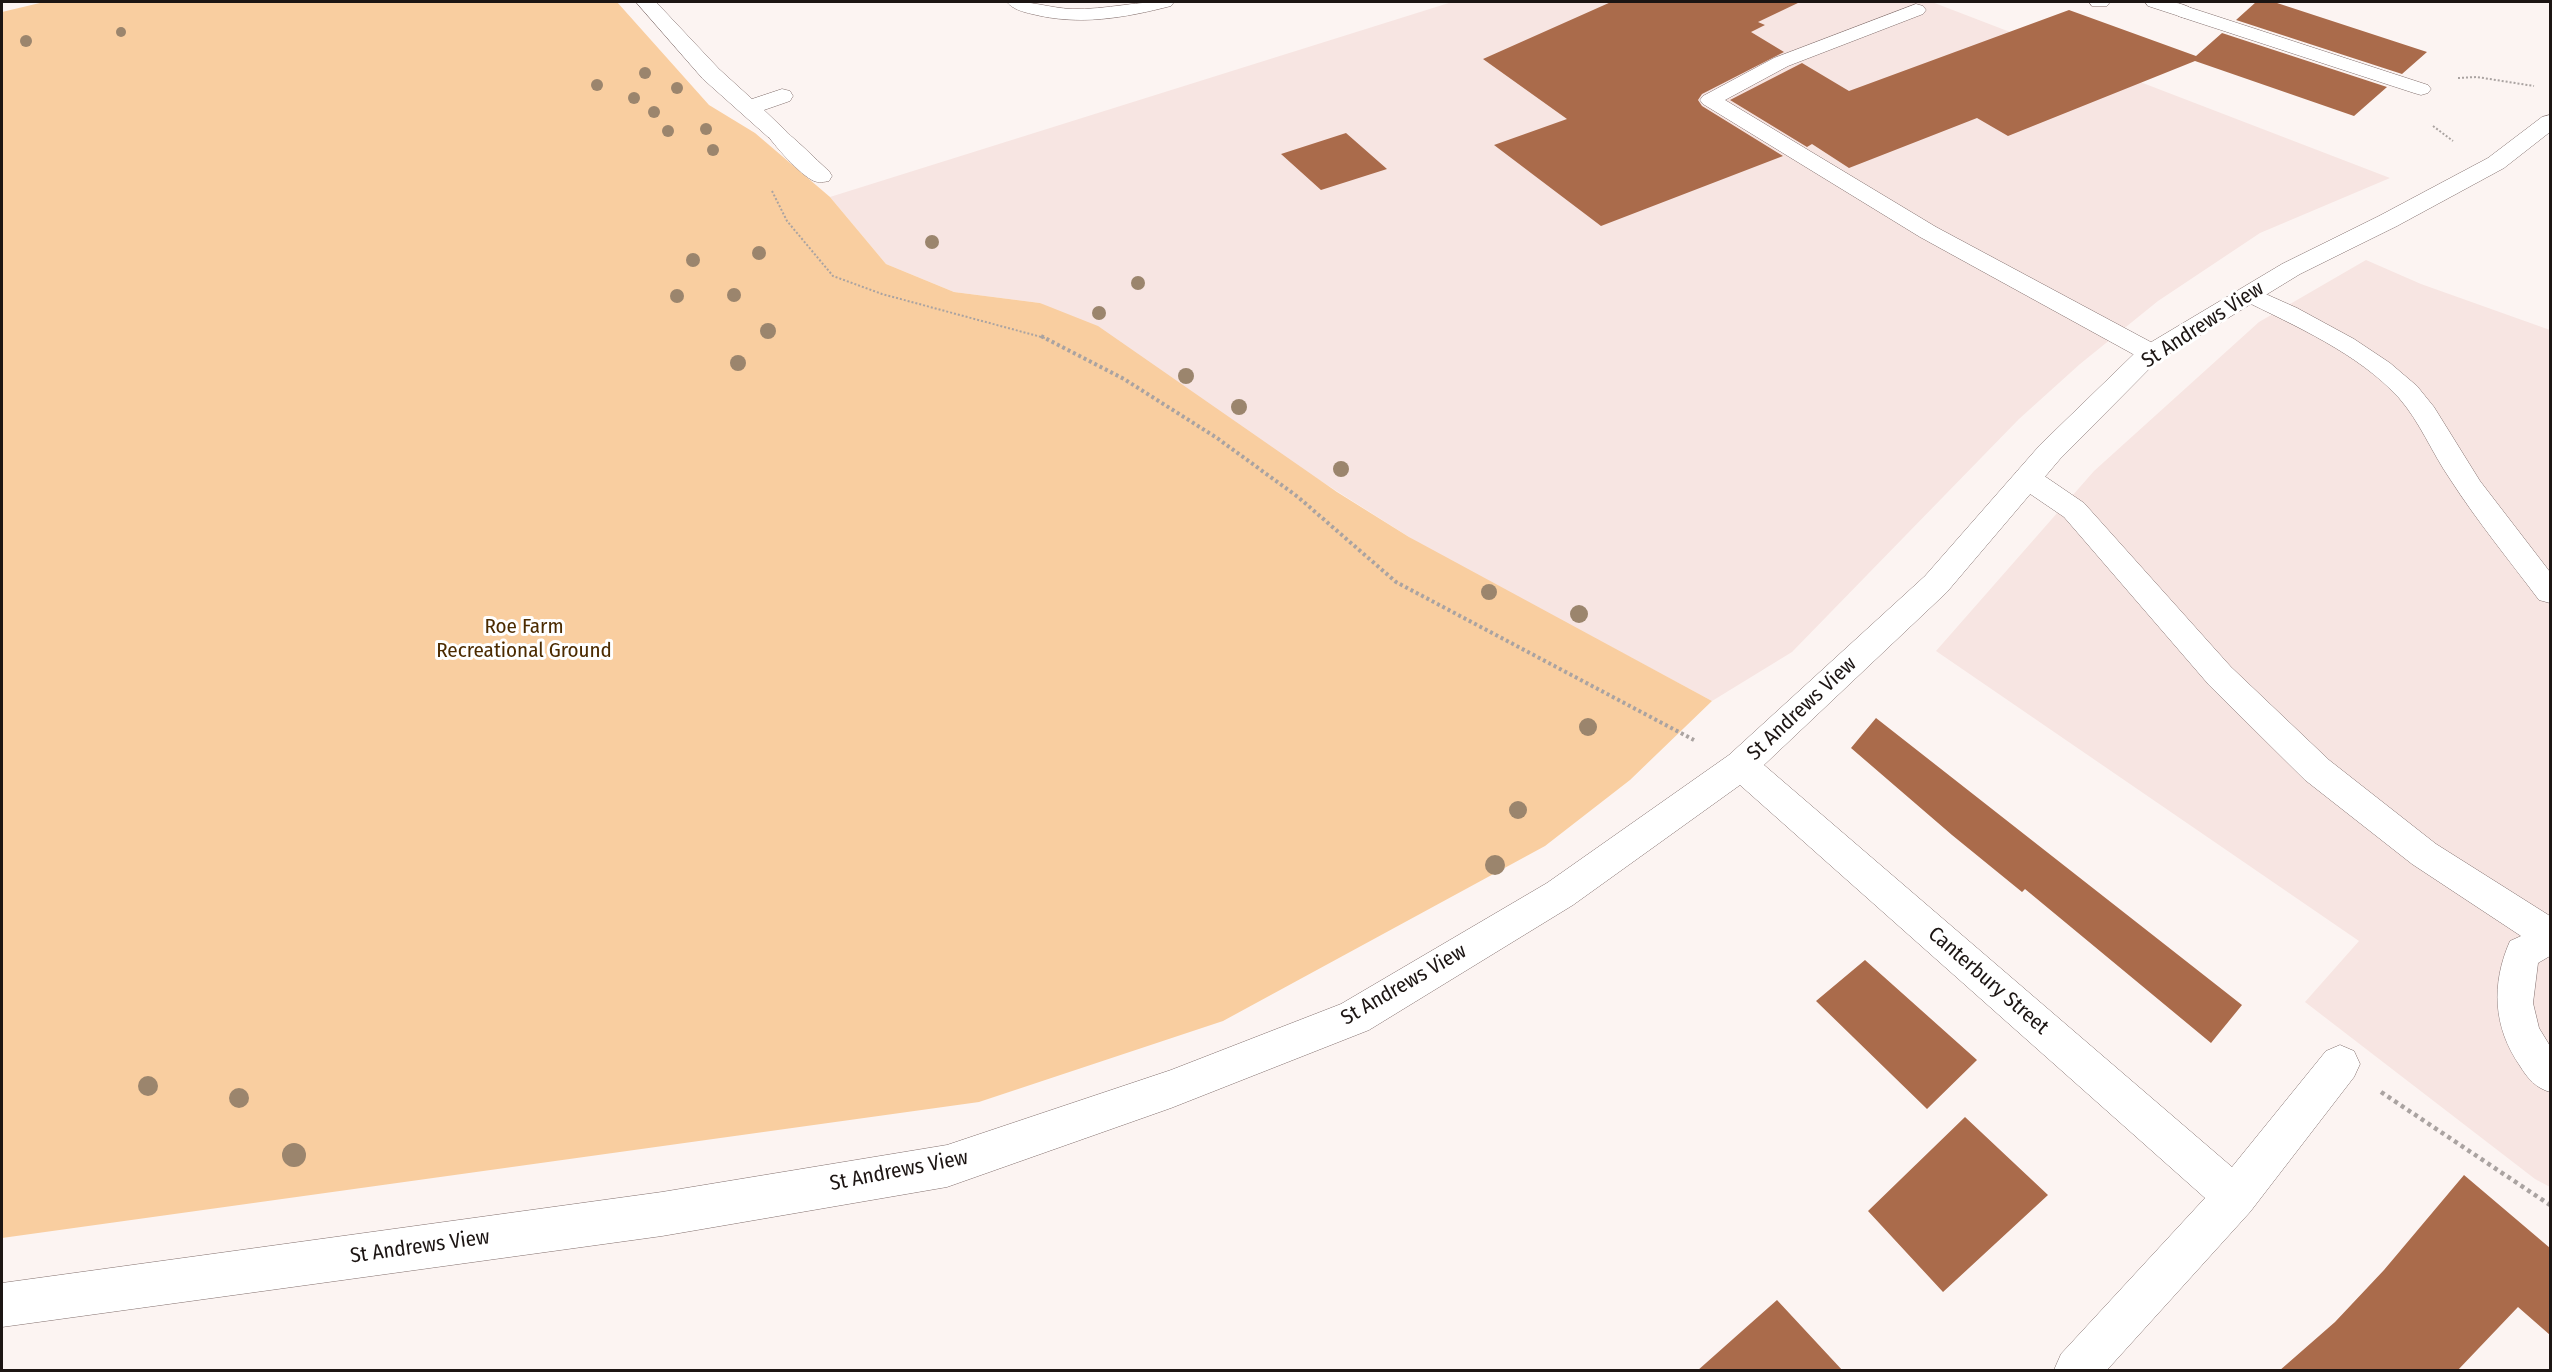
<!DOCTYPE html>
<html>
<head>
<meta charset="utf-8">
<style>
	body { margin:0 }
	#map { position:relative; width:2552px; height:1372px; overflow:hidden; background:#fcf4f2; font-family:"Fira Sans Condensed",sans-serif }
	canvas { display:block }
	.frame { position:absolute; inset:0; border:3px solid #1c1513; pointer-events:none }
</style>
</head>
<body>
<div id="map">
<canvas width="2552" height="1372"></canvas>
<div class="frame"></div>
</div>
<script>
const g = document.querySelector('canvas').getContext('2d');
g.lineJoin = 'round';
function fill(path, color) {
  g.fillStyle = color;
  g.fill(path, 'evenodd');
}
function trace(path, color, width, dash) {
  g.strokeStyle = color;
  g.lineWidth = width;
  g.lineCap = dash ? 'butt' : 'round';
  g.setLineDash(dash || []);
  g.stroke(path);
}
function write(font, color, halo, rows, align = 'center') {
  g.font = font + ' "Fira Sans Condensed",sans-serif';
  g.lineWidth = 6;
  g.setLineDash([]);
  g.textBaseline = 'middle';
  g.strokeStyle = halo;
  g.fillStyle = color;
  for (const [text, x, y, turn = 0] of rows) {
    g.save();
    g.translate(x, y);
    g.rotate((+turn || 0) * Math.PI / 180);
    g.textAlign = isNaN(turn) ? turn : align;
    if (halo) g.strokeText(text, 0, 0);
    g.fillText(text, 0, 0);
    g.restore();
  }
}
fill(new Path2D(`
	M1452 2H1932L2390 178 2260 233 2158 301 2080 364 2019 419 1792 652 1712 701 1428 549 1040 303 954 292 886 264 830 197Z
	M2366 260 2421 284 2550 330V1187L2535 1179 2305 1002 2359 941 1936 651 2094 471 2259 322Z`), '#f7e5e2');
fill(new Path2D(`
	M44 2H617L709 105 755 133 830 197 886 264 954 292 1040 303 1098 326 1337 492 1409 537 1712 701 1630 780 1545 846 1223 1021 979 1102 2 1238V12Z`), '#f9cea0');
fill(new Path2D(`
	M1611 2H1800L1758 22 1765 25 1751 32 1784 52 1702 94 1698 100 1702 106 1783 156 1601 226 1494 145 1567 119 1483 59Z
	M2256 2H2274L2427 52 2402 74 2236 20Z
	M2069 10 2196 56 2222 33 2387 87 2354 116 2195 61 2008 136 1977 118 1849 168 1812 144 1807 147 1730 100 1802 63 1849 91Z
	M1346 133 1387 169 1321 190 1281 154Z
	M1876 718 2242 1005 2211 1043 2025 889 2022 892 1952 835 1851 748Z
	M1865 960 1977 1060 1927 1109 1816 1001Z
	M1965 1117 2048 1195 1943 1292 1868 1211Z
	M2464 1175 2550 1248V1335L2518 1307 2457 1371H2279L2335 1322 2384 1270Z
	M1777 1300 1843 1371H1697L1751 1323Z`), '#aa6b4b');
const service = new Path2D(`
	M1916 4 1923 6 1926 10 1923 14 1788 66 1725 100 1936 227 2160 347 2164 353 2160 359 2151 361 2142 359 1920 237 1703 104 1700 100 1703 96 1774 58Z
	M2185 6 2428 85 2431 89 2428 93 2421 95 2414 93 2178 16 2175 12 2178 8Z
	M776 126C786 128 818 162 829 171L832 176 829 181C824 182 819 183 814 181 800 175 774 145 765 132L768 127Z
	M2250 287 2297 308 2354 339 2390 363 2417 386 2434 407 2480 481 2550 572V603L2539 600C2509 560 2477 521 2450 479 2432 453 2420 422 2399 398 2358 353 2295 326 2241 299L2238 294 2241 289Z
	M2027 469 2037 471 2084 503 2231 667 2329 760 2436 844 2550 916V956L2538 963 2533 1003 2539 1028 2550 1046V1092C2536 1088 2528 1079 2520 1066 2493 1027 2491 984 2510 941L2521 936 2412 864 2305 780 2209 685 2064 517 2017 485 2013 478 2017 471Z`);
const minor = new Path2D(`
	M636 2H656L719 69 752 99 782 89 790 91 793 96 790 101 764 110 787 132 784 137 776 139 768 137 703 79Z
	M1007 2C1029 0 1049 8 1072 9 1106 10 1140 0 1174 2L1171 6C1124 18 1079 26 1032 14 1023 12 1012 9 1007 2Z
	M2089 2H2110L2107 6H2092Z
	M2145 2C2159 1 2185 0 2195 12L2192 16 2185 18 2148 6Z
	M2550 115V132L2504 168 2397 226 2300 274 2156 362 2060 459 1947 592 1764 765 2232 1167 2326 1051 2340 1045 2354 1051 2360 1064 2354 1077 2250 1212 2107 1370H2054L2061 1354 2205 1198 1740 785 1573 905 1369 1030 1171 1108 947 1187 662 1236 2 1327V1283L662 1192 947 1145 1171 1070 1341 1004 1547 883 1729 755 1925 576 2040 445 2138 350 2282 264 2379 216 2488 158 2542 117Z`);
trace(service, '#826f6d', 1);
trace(minor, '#826f6d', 1);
trace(new Path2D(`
	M2458 78 2477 77 2534 86
	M2433 126 2453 141
	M772 191 787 221 833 276 882 294 1045 338`), '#aaa3a1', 2, [2, 2]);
trace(new Path2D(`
	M1041 336 1124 379 1217 438 1298 497 1396 582 1694 740`), '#aaa3a1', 4, [3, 3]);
trace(new Path2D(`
	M2381 1092 2550 1205`), '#aaa3a1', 4.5, [4, 4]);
fill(service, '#fff');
fill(minor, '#fff');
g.fillStyle = '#9b856d';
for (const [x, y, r] of [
	[121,32,5],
	[26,41,6],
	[645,73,6],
	[597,85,6],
	[677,88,6],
	[634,98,6],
	[654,112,6],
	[706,129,6],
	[668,131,6],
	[713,150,6],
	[932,242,7],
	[759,253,7],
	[693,260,7],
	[1138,283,7],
	[734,295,7],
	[677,296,7],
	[1099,313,7],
	[768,331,8],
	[738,363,8],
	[1186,376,8],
	[1239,407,8],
	[1341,469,8],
	[1489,592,8],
	[1579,614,9],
	[1588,727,9],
	[1518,810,9],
	[1495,865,10],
	[148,1086,10],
	[239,1098,10],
	[294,1155,12]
]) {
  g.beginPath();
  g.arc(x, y, r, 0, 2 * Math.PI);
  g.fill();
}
write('21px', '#1c1513', '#fff', [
	["St Andrews View",2203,325,-33],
	["St Andrews View",1802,709,-43],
	["Canterbury Street",1988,981,41],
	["St Andrews View",1404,985,-30],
	["St Andrews View",899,1171,-11],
	["St Andrews View",420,1247,-8]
]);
write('21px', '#4c2b00', '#fff', [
	["Roe Farm",524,627],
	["Recreational Ground",524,651]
]);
</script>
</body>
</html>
